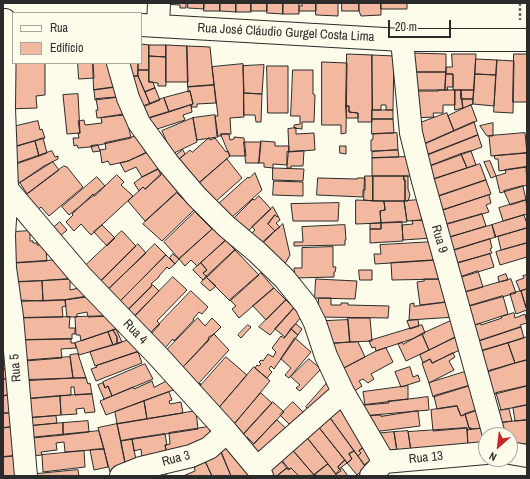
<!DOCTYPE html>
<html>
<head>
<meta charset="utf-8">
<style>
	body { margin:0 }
	#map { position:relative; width:530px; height:479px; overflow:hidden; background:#fdfbea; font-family:"Archivo Narrow",sans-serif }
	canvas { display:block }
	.frame { position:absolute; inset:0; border:4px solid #2b2b2b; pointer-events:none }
	.legend { position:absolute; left:12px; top:12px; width:130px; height:52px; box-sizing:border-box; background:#fdfbea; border:1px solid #a9a89e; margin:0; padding:5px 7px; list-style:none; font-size:12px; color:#2b2b2b }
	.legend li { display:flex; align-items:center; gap:8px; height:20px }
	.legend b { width:20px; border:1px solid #a9a89e }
	.north { position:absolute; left:478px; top:427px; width:40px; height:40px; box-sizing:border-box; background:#fdfbea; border:1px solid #a9a89e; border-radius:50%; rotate:208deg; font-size:11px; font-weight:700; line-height:16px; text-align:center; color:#2b2b2b }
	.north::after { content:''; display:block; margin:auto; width:14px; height:18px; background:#c62828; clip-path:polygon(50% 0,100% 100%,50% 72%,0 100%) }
	.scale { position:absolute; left:388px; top:20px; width:63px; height:18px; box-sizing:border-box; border:2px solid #2b2b2b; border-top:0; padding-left:5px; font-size:12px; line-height:14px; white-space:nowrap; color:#2b2b2b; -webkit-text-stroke:3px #fdfbea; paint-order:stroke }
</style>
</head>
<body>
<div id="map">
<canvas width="530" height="479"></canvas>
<div class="frame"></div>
<ul class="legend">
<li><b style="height:5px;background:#fdfbea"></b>Rua</li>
<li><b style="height:11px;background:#f2b8a0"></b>Edifício</li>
</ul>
<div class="north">N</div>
<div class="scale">20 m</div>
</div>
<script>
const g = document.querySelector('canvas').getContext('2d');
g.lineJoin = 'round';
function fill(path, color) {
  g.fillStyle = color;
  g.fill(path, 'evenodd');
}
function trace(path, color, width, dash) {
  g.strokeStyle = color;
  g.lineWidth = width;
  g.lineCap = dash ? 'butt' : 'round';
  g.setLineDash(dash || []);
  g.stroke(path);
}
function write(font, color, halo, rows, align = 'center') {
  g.font = font + ' "Archivo Narrow",sans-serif';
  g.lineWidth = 3;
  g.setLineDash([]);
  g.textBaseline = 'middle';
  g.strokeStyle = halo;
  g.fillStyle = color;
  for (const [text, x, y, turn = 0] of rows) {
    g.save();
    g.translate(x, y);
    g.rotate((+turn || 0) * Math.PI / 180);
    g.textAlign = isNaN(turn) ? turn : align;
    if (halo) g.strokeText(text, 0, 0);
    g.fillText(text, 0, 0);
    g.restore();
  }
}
const building = new Path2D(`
	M160 3H186V8H180V5L160 4Z
	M188 3H204V9L188 8Z
	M204 3H220V11H204Z
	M220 3H236V12L220 11Z
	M236 3H251V12H236Z
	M251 3H267V11H251Z
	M267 3H283V14L267 13Z
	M283 3H299V14H283Z
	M302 3H316V11H299V6H302Z
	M316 3H338V16L316 15Z
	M342 3H359V11H342Z
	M359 3H381V15L361 16 359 11Z
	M381 3H407V9H381Z
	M141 44 149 45V70H138V63H141Z
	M149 45H166V57L149 56Z
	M166 45 187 46 188 82H166Z
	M187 46 210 47 214 85 188 87Z
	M413 53 446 54V72H412Z
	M347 54 372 55V122H358V113L349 112V106H346Z
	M452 54H476L474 90H453V74H446V67H452Z
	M514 54H527V102H513Z
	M372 55 394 56 393 110H386V105H381V110H373Z
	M149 56 166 57V86H158V83L149 82Z
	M476 59 497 60 496 75 475 74Z
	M497 60 514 61 513 113 494 112Z
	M322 62 347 63 346 133 341 134V125H322Z
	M13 63H45V95L36 96 37 108 8 109Z
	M78 63H93L94 78 79 79Z
	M93 63H111L116 87 94 90Z
	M126 63H138V76H126Z
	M243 64 244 117 230 118 231 134H221V136H217L215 116H218L212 67Z
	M264 65 262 94 244 93 243 66Z
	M267 66H288V113H268Z
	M138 70H149V82H153L155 88 145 92 138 76Z
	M293 70H313V94L315 95 314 122H302V129L294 128V125L300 124V116H291Z
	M412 72H446L445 90H412Z
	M446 74H453V87H447L448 90H445Z
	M475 74 496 75 494 106 473 104Z
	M126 76H138L150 104 138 109Z
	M214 85 216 103 197 104V107H191V105L193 104 190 91 188 92V87Z
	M116 87 119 97 95 100 94 90Z
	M155 88 160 100 150 104 145 92Z
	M438 90H455V105H443V113H433L434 117 414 118 415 91H438Z
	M455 90H461L463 108 455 110Z
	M461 90H474L473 99H461Z
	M190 91 193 104 169 112 164 98Z
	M244 93 262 94 261 122H256L255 115H244Z
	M78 94 80 133 67 134 63 95Z
	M121 97 124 115 97 118 96 110H98L96 99Z
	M164 98 169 112 149 118 144 106Z
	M462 99H473V104L463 108Z
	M191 105 192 112 183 115 185 120 154 130 149 118Z
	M471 105 477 121 454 131 448 116Z
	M346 106H349V112L358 113V118H347Z
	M372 110H393V119H372Z
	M447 113 454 131 420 146 412 126Z
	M126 114 131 138 90 147 78 148 77 145 74 146 73 138H79L78 133H80L78 121 84 120 85 125 102 123 101 118Z
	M215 115 218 137 197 140 193 118Z
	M193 118 197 142 172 154 162 131Z
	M372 119H393L394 133 372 134Z
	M38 121 40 130 42 129 45 138 14 147 8 128Z
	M474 122 478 135 425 156 422 145Z
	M493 123V136H487L480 126Z
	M296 128V134L314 133 315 150 289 152 288 129Z
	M397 133 398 150 371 151V140L373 139V134Z
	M525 133 527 153 491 156 489 136Z
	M221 134H229L230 140 234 139V137L244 138 246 156H230Z
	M478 135 482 147 430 166 427 155Z
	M138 136 146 153 128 161 110 165 108 161 102 163 100 150 106 149 105 143Z
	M43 138 47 153 39 156 35 141Z
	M209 138 210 140 215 138 226 152 228 151 230 156 198 184 178 160 190 150 192 152Z
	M35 141 39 156 16 164 14 147Z
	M261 141 275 142V146H289L287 165 273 164V168L264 167V163H259Z
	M244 142H261L259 163H246Z
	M98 145 100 151 93 152 91 146Z
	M340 146H346V154L340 153Z
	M183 150 185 154 178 160 175 156Z
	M398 150 399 157 372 158V152Z
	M52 151 55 157 58 156V159L44 166 19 183 12 165Z
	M150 151 161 168 142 177 136 167 125 172 120 163 128 161Z
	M304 151 303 166H291V168H287V152Z
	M471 151 476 165 467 168 461 154Z
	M527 153V167L499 171 498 159H495L494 156Z
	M461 154 467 168 434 179 430 166Z
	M406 157 411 176H372V158Z
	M227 159 242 178 214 203 198 184Z
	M490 161 496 176 491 178 484 162Z
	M53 162 59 170 27 194 20 183Z
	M480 164 486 180 436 197 431 180Z
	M64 166 67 167 83 187 49 216 41 207 37 210 26 195Z
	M526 167 527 185 500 193 496 176 506 173 505 170Z
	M273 168 304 169 303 181 273 180Z
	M158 169 161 175 145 189 143 187 139 191 134 183 142 177Z
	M163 172 179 190 145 221 128 201 143 187 145 189Z
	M255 173 262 190 231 218 218 204 248 177 249 178Z
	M117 175 124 182 121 185 133 196 91 235 81 224 74 231 66 222 73 215 72 214 93 194 94 196Z
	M365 176H373V201L364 200Z
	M373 176H404V180H405V201H373Z
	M404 176H408V189L410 195 408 201H405V180H404Z
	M97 177 105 186 69 215 62 207Z
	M318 178 357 179V178H365V190H363V197L317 195Z
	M486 180 491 194 440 211 436 197Z
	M274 181 303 182V196L273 195Z
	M523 186 526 200 510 205 504 191Z
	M177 193 194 210 162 241 143 224Z
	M489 195 491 203 486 205 489 212 444 225 440 211Z
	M259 196 271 209 246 233 233 219 253 199 254 200Z
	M356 200 384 201 385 210 380 211 381 223 356 224Z
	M420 200 427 220 407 221 404 201Z
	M526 200 527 214 503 221 499 208Z
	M384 201H404L407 222 381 223 380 211 385 210Z
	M339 203 338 221H293L291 204Z
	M273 207 278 216 277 217 275 215 268 224 275 231 259 247 249 236 255 230 252 227Z
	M195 212 212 229 179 259 164 242Z
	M482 214 486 226 447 238 444 225Z
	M275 215 277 217 278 216 280 220 276 223 280 227 275 231 268 224Z
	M524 215 527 224V228L495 237 492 225Z
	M427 220 432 238 403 240 402 225 413 224 412 221Z
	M60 222 67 230 59 237 52 229Z
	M402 222 403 241 370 243V229H381V223Z
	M381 223V229H370V224Z
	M283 224 290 255 285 264 263 242Z
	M102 225 115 238 107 246 94 232Z
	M345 225 346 240H345V245L294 246V242H303L302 227Z
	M492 225 496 237 451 251 447 238Z
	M214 228 226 240 197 266 191 260 185 266 179 259Z
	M527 228V243L501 250 498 237Z
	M30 231V241H33V243H37V245H41L46 250 47 261 15 263 13 232Z
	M122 231 136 246 97 285 83 268Z
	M490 239 492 248 490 249 492 253 454 264 451 251Z
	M226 240 235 250 207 277 203 273 207 270 201 263Z
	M433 242 438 260 375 264 374 254H381L380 245Z
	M527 243V257L500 265 496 252Z
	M138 244 146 253 104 293 96 286Z
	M155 244 166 255 117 304 106 292Z
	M333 247V267H336L335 272H334V277L295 278 294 268H302V248Z
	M235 250 259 275 230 301 206 277Z
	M173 254 179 259 175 264 170 258Z
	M490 254 494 267 458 278 454 264Z
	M166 255 175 264 169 269 167 267 159 276V277L151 284 152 286 123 315 115 307Z
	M58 260 72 279 16 282 15 263Z
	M438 260 443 279 392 280 391 263Z
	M201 263 207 270 203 273 207 277 203 280 193 270Z
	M359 270H372V280H360Z
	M478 271 483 287 462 293 458 278Z
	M261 273 274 288 239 318 232 309 236 306 230 300Z
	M506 274 508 280 499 282 498 277Z
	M527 275V289L520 291 516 281 524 278 523 276Z
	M173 277 187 290 157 321 160 324 150 335 133 318Z
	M206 277 216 286 210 291 201 283Z
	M70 279V290L79 288 86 297 65 300 43 301 42 281Z
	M316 279 357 281 355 299 315 298Z
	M424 279H443V288L445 302 420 305 417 282 424 281Z
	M511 279 516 293 466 307 462 293Z
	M42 281 43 301 17 300 16 282Z
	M153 285 159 291 133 318 126 312Z
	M274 288 286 300 266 320 253 306Z
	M527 289V308H526L521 291Z
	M191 291 208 307 202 314 199 312 193 319 194 320 174 341 173 339 165 348 168 350 163 354 146 338Z
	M521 291 527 310 516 314 510 294Z
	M90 296 110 316 88 317 87 312 77 314V317H67L65 300Z
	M503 296 508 314 472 326 466 307Z
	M319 298H331V305H341V303H348V305L389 306 388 318 318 317Z
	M65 300 66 306 62 307 63 317 18 318 17 302Z
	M286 300 294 308 270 335 259 327Z
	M450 302 455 317 409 320 410 304 414 303V306Z
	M294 308 301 317 285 337 275 329Z
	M514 313 515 318 525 314 527 323 520 325 521 327 476 342 472 326 480 323 481 325 502 318 501 317Z
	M110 316 119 328 81 341 80 335H76L75 317Z
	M70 317 69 328H75V334H72V339L20 340 18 318Z
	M198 318 205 326 212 318 221 327 212 336H210L208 338 209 340 183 367 166 351Z
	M348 318H370L372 341 350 342Z
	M455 319 460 335 429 350 422 334Z
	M348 320 350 342 324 344 326 321Z
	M418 320 419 326 410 329 407 321Z
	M296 324 302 329 298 335 291 329Z
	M248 325 251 327 241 338 238 335Z
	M422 325 425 333 412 339 376 351 375 347 372 348 369 341Z
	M521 327 524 338 478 352 476 342Z
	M116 329 122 342 117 344V337L113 330Z
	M291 329 298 335 276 366 274 369 271 366 269 369 272 372 267 378 255 368 257 365 259 366 261 364 259 362 261 360 263 361 268 354 273 357 276 352 272 348 281 336 284 338Z
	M113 330 117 337V344L113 345 108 332Z
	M108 332 113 345 79 355 75 343Z
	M214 334 229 350 199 383 201 384 197 389 180 371Z
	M422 334 429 350 406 361 398 344 402 342 403 344Z
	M460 335 464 348 432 363 430 359 423 363 420 355Z
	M527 337V360L515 363 508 343Z
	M295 338 311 352 289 378 285 375 291 368 281 359Z
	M71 339V343H75L76 348 61 349 62 358 25 361 24 340Z
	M129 340 140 351 95 366 90 352Z
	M358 342 365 357 338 371 324 344Z
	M508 343 515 363 487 372 481 351Z
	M386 348 393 362 371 374 374 379 368 383 363 379 359 381 362 386 350 394 338 371 376 351Z
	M136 352H138L142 363 96 381 91 369 97 367 96 366Z
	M453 353 455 357 449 361 454 370 429 383 422 363 430 359 432 363Z
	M78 354 86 378H73L70 355Z
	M70 357 73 378 21 381 20 361Z
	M226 357 247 375 215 412 196 391Z
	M3 358H11V369H3Z
	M309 359 321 369 300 391 296 388 300 385 291 377Z
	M527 360V386L491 395 485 372Z
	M145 364 153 379 112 396 108 386 105 388 103 382Z
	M254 367 270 381 231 428 214 414Z
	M410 367 413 377 418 375 420 381 401 387 395 372Z
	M3 369H9V379H3Z
	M471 370 475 384 433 397 429 383Z
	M86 378 88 384 90 383 92 394 75 395 74 387H71V395L26 399V380Z
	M3 379H9V395L3 396Z
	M169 380 176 389 106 415 100 401 133 387 134 389 152 381 154 387Z
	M103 383 105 388 108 386 112 396 104 399 98 385Z
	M327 383 335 391 310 411 306 407Z
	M475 384 483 408 461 416 457 406 437 409 434 396Z
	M408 386V399L388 401 389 403 365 405 363 392Z
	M527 386V405L501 410 496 393Z
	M169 392 172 400 169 401 170 404 181 402 183 413 147 419 144 401Z
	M261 393 272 403 241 437 231 428Z
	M92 394 95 412 85 413 84 408 76 409 77 414 61 415 60 396Z
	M9 395 10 413H3V396Z
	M60 396 61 415 27 418 26 399Z
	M428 397 429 410 362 416 357 406Z
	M144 401 147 419 117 424 115 412Z
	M273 402 284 412 254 444 247 437 244 440 241 437Z
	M293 402 306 415 295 430 280 415Z
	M527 405V420L515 421 513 408Z
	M340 406 365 446 359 451 361 453 358 456 328 415Z
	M457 406 461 416 465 414 469 428H471L472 429 467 430V428L433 431 431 410Z
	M483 408 486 428 472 429 471 428H469L465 414Z
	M509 409 512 421 499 423 497 411Z
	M196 411 198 429 121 441 117 424Z
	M418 411 420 426 373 432 362 416 381 415V416Z
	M3 413H10L11 427 3 428Z
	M328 415 354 451 349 454 352 459 347 463 317 425Z
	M56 416 57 423 28 426 27 418Z
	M277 420 290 432 264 459 251 447Z
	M527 420V444H510V435H503L499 423Z
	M88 421 89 432 63 435V423Z
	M63 423V435L32 438 30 426Z
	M117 424 126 468 110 472 98 428Z
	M317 425 345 460 338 467 341 471 336 474 305 435Z
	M11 427 14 456 3 457V428Z
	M208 427 212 435 203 447 167 454 165 445 170 444 169 433Z
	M467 428 468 446 411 451 408 432Z
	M486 428V445L468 446 467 430Z
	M99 431 104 449 65 452 64 442 56 443 57 450 41 452 42 455 31 456 29 438Z
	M408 431 411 451H397L394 432Z
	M394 432 397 451 388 452 373 434Z
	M165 434 167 445H165L167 454 142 459 141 449 134 451 132 439Z
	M304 434 328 464 314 475 288 445Z
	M132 439 137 465 126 468 121 441Z
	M232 444 255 476H231L220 449Z
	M365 446 373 458 364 465 358 456 361 453 359 451Z
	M291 448 314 475H316L299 476 291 468 289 469 280 458Z
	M104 449 108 467 94 470 90 450Z
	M220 450 231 476H212L204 459Z
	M84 451 85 467 43 472 42 455Z
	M354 451 366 467 357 475 347 463 352 459 349 454Z
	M14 456 16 476H3V457Z
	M278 457 287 468 277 476H264Z
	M204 459 212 476H183L195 471 194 463Z
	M345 460 347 463 339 469 338 467Z
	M328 464 337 476H316L315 474Z
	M164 468 167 476H153Z
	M287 468 288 470 291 468 299 476H277Z
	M342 468 348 476H337L336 474Z
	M78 470 79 476H35L36 474Z`);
fill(building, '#f2b8a0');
trace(building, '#2b2b2b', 1);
const minor = new Path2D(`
	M5 20 4 108 7 189 4 235 5 268 12 317 26 476
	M141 25 402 40H527
	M158 25 159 3
	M402 40 411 133 423 181 494 435
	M118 63 128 98 139 123 168 163 196 196 226 226 257 252 284 278 306 305 315 323 326 356 343 392 384 462
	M7 189 81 276 158 356 227 432 257 468 262 476
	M510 453 527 456
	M257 468 343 392
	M121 476 141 468 191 456 209 448 227 432
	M371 476 384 462 486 453`);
trace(minor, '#2b2b2b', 24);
trace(new Path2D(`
	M520 3V20`), '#6a6964', 2.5, [3, 2]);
trace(minor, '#fdfbea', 22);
write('13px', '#2b2b2b', '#fdfbea', [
	["Rua José Cláudio Gurgel Costa Lima",286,33,3],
	["Rua 9",439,239,74],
	["Rua 4",135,332,46],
	["Rua 5",16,368,-95],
	["Rua 13",426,458,-6],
	["Rua 3",176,459,-15]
]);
</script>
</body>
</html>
